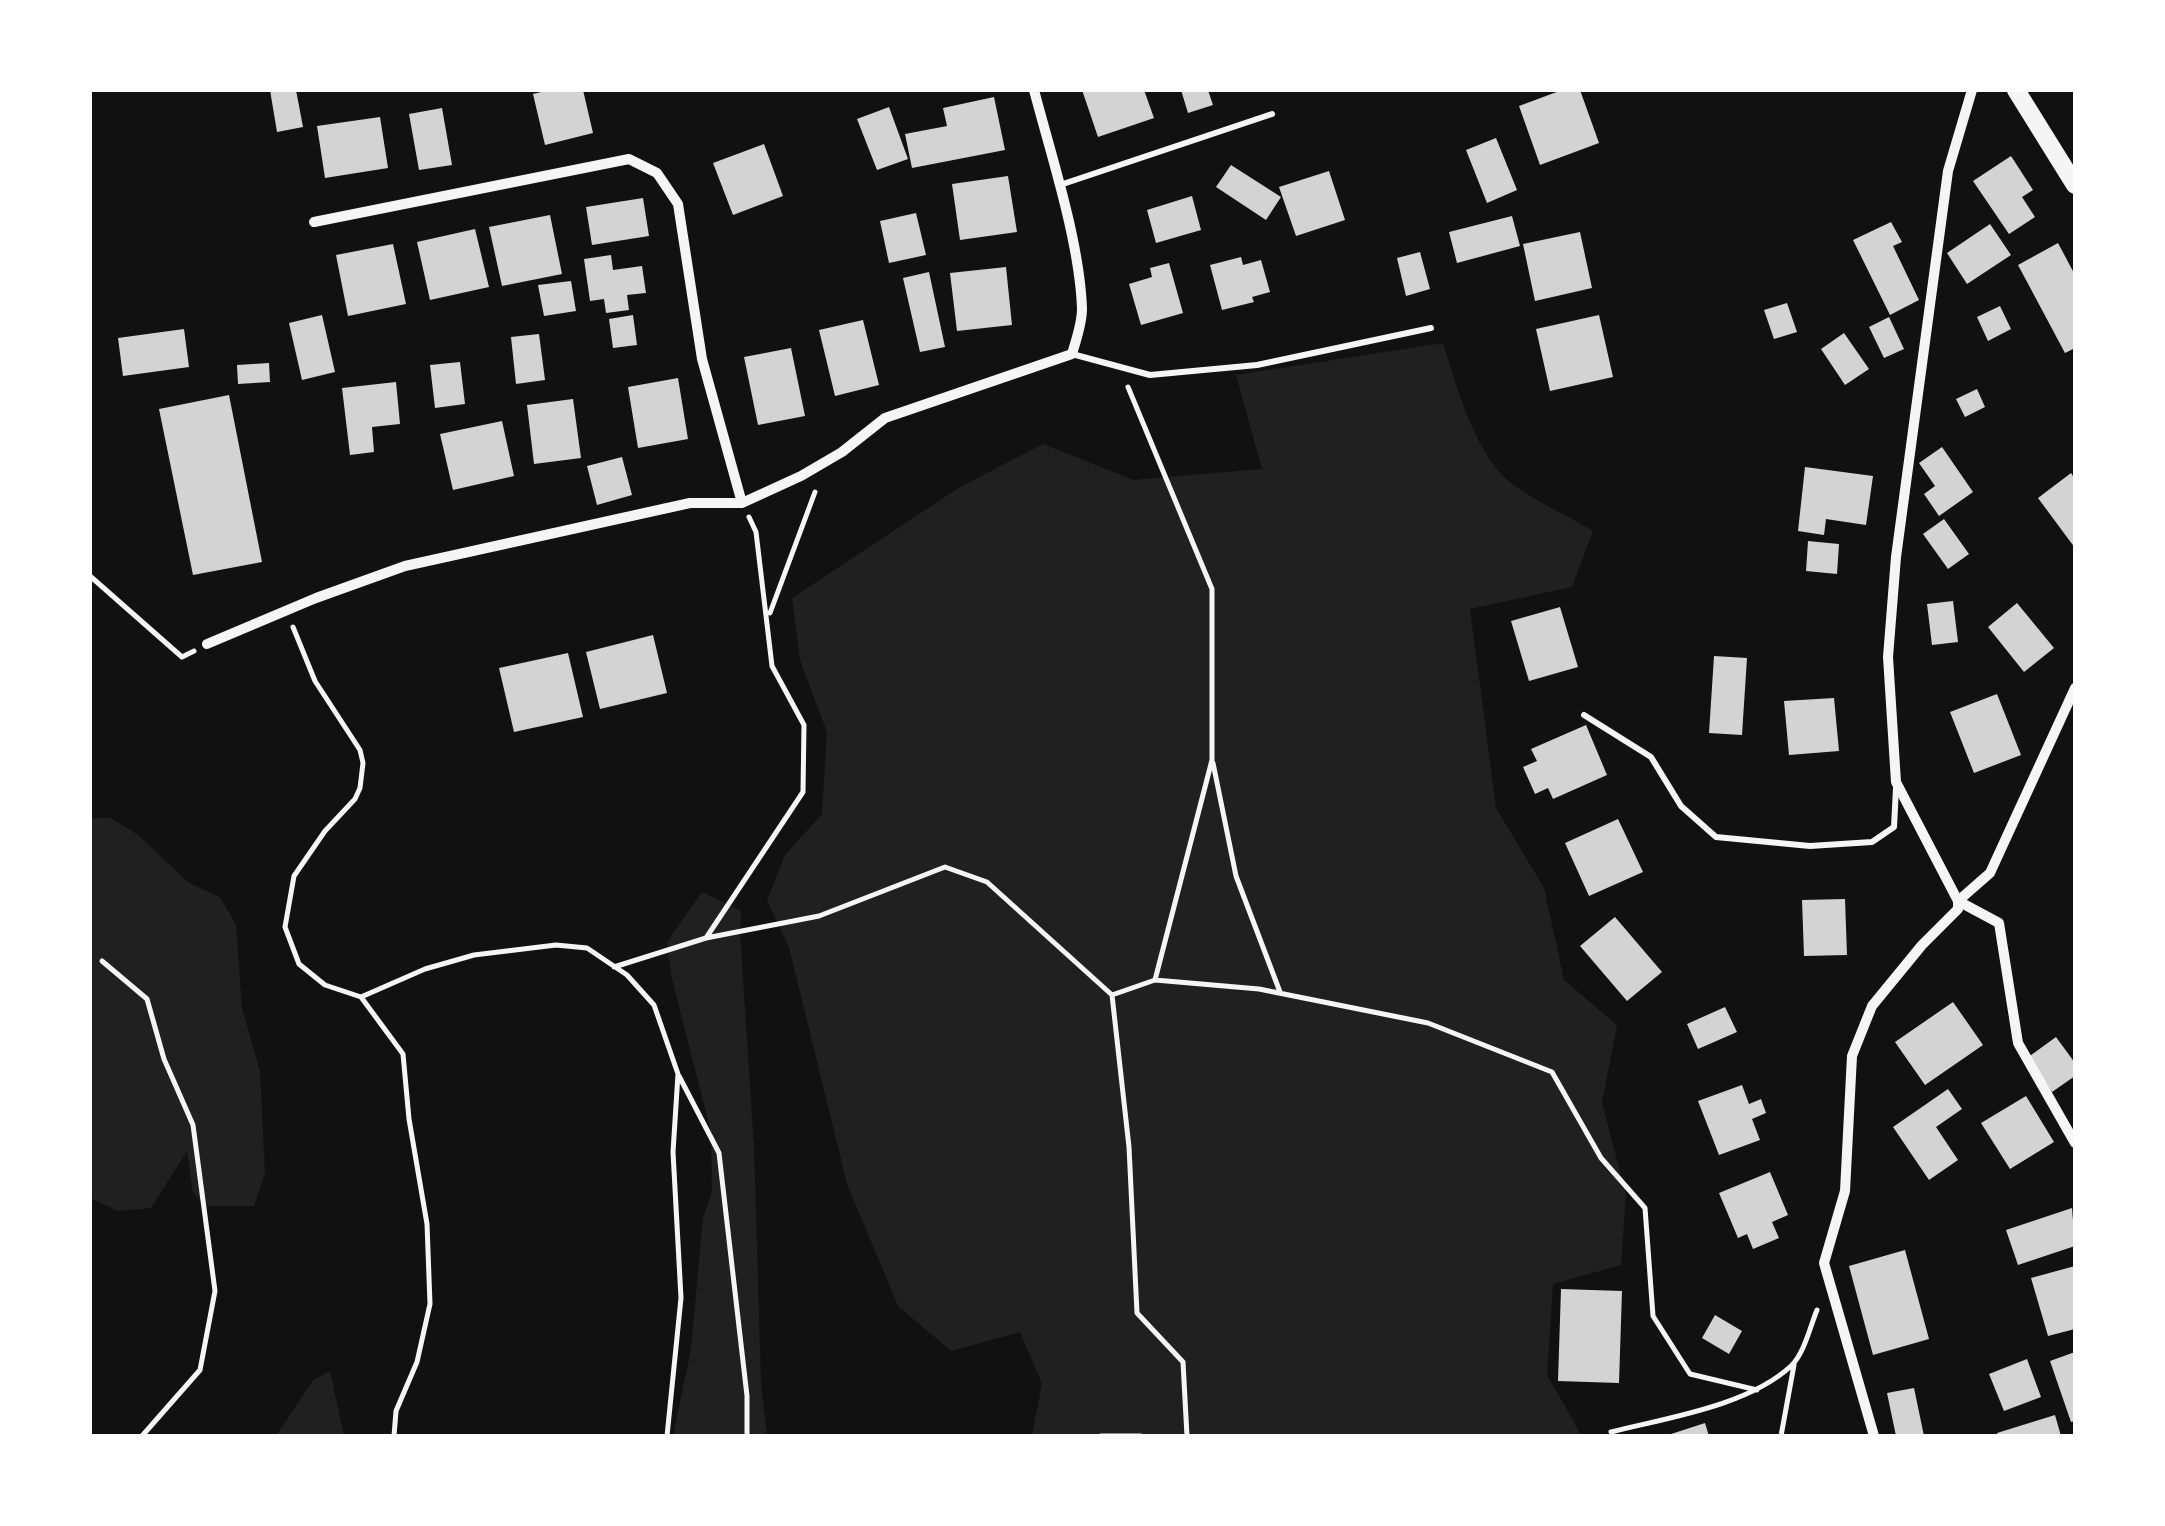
<!DOCTYPE html>
<html>
<head>
<meta charset="utf-8">
<style>
	body { margin:0 }
	#map { position:relative; width:2165px; height:1526px; overflow:hidden; background:#111; font-family:Rubik,sans-serif }
	canvas { display:block }
	.frame { position:absolute; inset:0; border:92px solid #fff; pointer-events:none }
</style>
</head>
<body>
<div id="map">
<canvas width="2165" height="1526"></canvas>
<div class="frame"></div>
</div>
<script>
const g = document.querySelector('canvas').getContext('2d');
g.lineJoin = 'round';
function fill(path, color) {
  g.fillStyle = color;
  g.fill(path, 'evenodd');
}
function trace(path, color, width, dash) {
  g.strokeStyle = color;
  g.lineWidth = width;
  g.lineCap = dash ? 'butt' : 'round';
  g.setLineDash(dash || []);
  g.stroke(path);
}
fill(new Path2D(`
	M1443 343C1456 385 1475 455 1511 483 1536 502 1567 515 1593 531L1572 587 1470 609 1496 808 1544 888 1564 980 1617 1025 1602 1103 1626 1194 1621 1265 1553 1284 1547 1375 1582 1436H1032L1042 1384 1020 1332 951 1351 898 1306 847 1184 789 947 767 900 785 855 822 814 827 732 800 660 792 598 960 487 1043 444 1133 480 1262 469 1236 375Z
	M109 817 138 835 189 883 220 897 236 925 242 1008 260 1071 265 1173 254 1206H205L193 1192 187 1151 151 1208 118 1211 90 1198V819Z
	M702 892 741 911 740 933 754 1147 761 1382 767 1436H673L691 1349 703 1217 712 1192 711 1132 672 979 667 942Z
	M330 1371 344 1436H276L313 1380Z`), '#202020');
fill(new Path2D(`
	M270 90H296L303 127 277 132Z
	M549 90H583L593 133 545 145 533 94Z
	M1082 90H1144L1154 118 1098 137Z
	M1181 90H1208L1213 105 1188 113Z
	M1562 90H1580L1599 143 1540 165 1519 106Z
	M994 97 1005 150 912 168 905 134 947 126 943 108Z
	M889 107 908 159 877 170 857 119Z
	M442 108 452 165 419 170 409 114Z
	M380 117 388 168 325 178 317 126Z
	M1496 138 1517 190 1487 203 1466 150Z
	M764 144 783 196 733 215 713 163Z
	M2011 156 2033 190 2022 197 2035 217 2009 234 1973 181Z
	M1231 165 1281 197 1266 220 1216 187Z
	M1329 171 1345 220 1296 236 1279 187Z
	M1008 176 1017 232 960 240 952 184Z
	M1192 196 1201 230 1156 243 1147 210Z
	M643 198 649 236 592 245 586 207Z
	M916 213 926 255 889 263 880 221Z
	M550 215 562 274 502 286 489 227Z
	M1512 216 1520 246 1457 263 1449 232Z
	M1891 222 1902 242 1893 246 1919 300 1890 315 1853 240Z
	M1990 224 2011 255 1967 284 1947 253Z
	M475 229 489 287 430 300 417 242Z
	M1580 232 1592 288 1535 301 1523 244Z
	M2058 243 2075 275V348L2065 353 2018 265Z
	M393 244 406 304 348 316 336 255Z
	M1420 252 1430 289 1406 296 1397 258Z
	M611 255 613 270 642 266 646 293 627 295 629 310 606 313 604 299 590 301 584 259Z
	M1241 257 1243 265 1261 260 1270 292 1252 297 1254 302 1222 310 1210 265Z
	M1169 263 1183 313 1141 325 1129 284 1152 277 1150 268Z
	M1006 267 1012 325 957 331 950 273Z
	M929 272 945 347 920 352 903 278Z
	M571 281 576 311 544 316 538 285Z
	M1787 303 1797 332 1774 339 1764 310Z
	M2000 306 2011 329 1988 341 1977 317Z
	M322 315 335 372 302 380 289 323Z
	M633 315 637 345 613 348 609 319Z
	M1599 315 1613 377 1550 391 1536 329Z
	M1889 317 1904 349 1884 358 1869 327Z
	M863 320 879 385 835 396 819 330Z
	M184 329 189 367 123 376 118 338Z
	M1844 333 1869 369 1845 385 1821 349Z
	M539 334 545 380 516 384 511 337Z
	M791 348 805 416 758 425 744 357Z
	M460 362 465 404 435 408 430 365Z
	M269 363 270 382 238 384 237 365Z
	M678 378 688 439 638 448 628 387Z
	M396 382 400 424 372 427 374 452 350 455 342 388Z
	M1977 389 1985 407 1965 417 1956 399Z
	M229 395 262 562 193 575 159 409Z
	M573 399 581 458 534 464 527 405Z
	M502 421 514 476 453 490 440 434Z
	M1942 447 1973 492 1939 516 1924 494 1935 486 1919 463Z
	M622 457 632 495 597 505 587 466Z
	M1805 467 1873 476 1866 525 1826 519 1824 535 1798 531Z
	M2071 473 2075 479V548L2038 498Z
	M1944 519 1969 554 1948 569 1923 534Z
	M1808 541 1839 544 1837 574 1806 571Z
	M1953 601 1958 642 1932 645 1927 604Z
	M2017 603 2054 648 2024 672 1988 627Z
	M1560 607 1578 667 1529 681 1511 621Z
	M653 635 667 693 600 709 586 652Z
	M568 653 583 717 514 732 499 668Z
	M1714 656 1747 658 1742 735 1709 733Z
	M1997 694 2021 755 1974 773 1950 712Z
	M1834 698 1839 751 1789 755 1784 701Z
	M1586 725 1607 775 1553 799 1548 788 1535 794 1523 767 1537 761 1531 749Z
	M1618 819 1643 872 1589 896 1565 843Z
	M1845 899 1847 955 1804 956 1802 900Z
	M1615 917 1662 972 1627 1001 1580 946Z
	M1953 1002 1983 1045 1925 1085 1895 1042Z
	M1725 1007 1737 1032 1698 1049 1687 1024Z
	M2056 1037 2075 1063V1076L2052 1092 2027 1058Z
	M1742 1085 1749 1104 1761 1099 1766 1113 1752 1119 1760 1140 1719 1155 1698 1101Z
	M1948 1089 1962 1109 1936 1127 1958 1160 1929 1180 1893 1127Z
	M2026 1096 2054 1142 2010 1169 1981 1123Z
	M1770 1172 1788 1215 1772 1222 1779 1238 1753 1249 1747 1234 1738 1238 1719 1193Z
	M2072 1208 2075 1246 2018 1265 2006 1230Z
	M1905 1250 1929 1339 1873 1355 1849 1266Z
	M2075 1266V1329L2048 1336 2031 1278Z
	M1561 1289 1622 1291 1619 1383 1558 1381Z
	M1715 1315 1742 1331 1729 1354 1702 1338Z
	M2075 1352V1421L2071 1422 2050 1361Z
	M2027 1359 2041 1397 2004 1411 1989 1374Z
	M1914 1388 1924 1436H1896L1887 1393Z
	M2055 1415 2061 1436H1998L1997 1433Z
	M1705 1423 1709 1436H1668V1435Z`), '#d3d3d3');
trace(new Path2D(`
	M1128 387 1212 589V760L1155 980
	M90 576 182 657 194 651
	M770 613 815 492
	M293 627 315 681 360 750 363 763 360 788 355 799 325 831 294 876 285 927 299 964 325 985 361 997 425 969 474 955 556 945 587 948 627 975 654 1005 678 1074 673 1152 681 1298 667 1436
	M1213 763 1236 876 1280 992
	M706 938 819 916 945 867 987 882 1112 995 1129 1147 1137 1313 1183 1362 1187 1436
	M102 961 147 999 164 1059 193 1125 215 1291 200 1370 142 1436
	M614 967 706 938 803 792 804 725 772 666 756 532 749 517
	M1112 995 1155 980 1259 989 1428 1023 1552 1072 1601 1158 1645 1208 1653 1316 1690 1374 1757 1390
	M361 997 403 1054 409 1119 427 1224 430 1304 417 1362 396 1411 394 1436
	M679 1076 719 1153 747 1396V1436
	M1611 1432C1666 1418 1748 1406 1791 1366 1804 1354 1810 1327 1817 1310
	M1101 1436H1141
	M1781 1436 1794 1365`), '#f5f5f5', 5);
trace(new Path2D(`
	M1060 185 1272 114
	M1072 354 1150 375 1257 365 1431 328
	M1584 715 1651 757 1681 806 1716 837 1810 846 1872 842 1894 827 1896 788`), '#f5f5f5', 6);
trace(new Path2D(`
	M1972 90 1948 171 1896 557 1888 657 1896 782 1958 901 1999 923 2018 1043 2075 1143
	M314 222 629 159 657 173 678 204 702 359 742 503
	M207 644 316 598 405 566 690 503H742L801 476 842 452 885 418 1072 354C1076 340 1082 324 1082 309 1080 243 1051 155 1034 90
	M1874 1436 1824 1263 1845 1191 1852 1056 1872 1006 1922 945 1958 909V901L1990 873 2075 688`), '#f5f5f5', 10);
trace(new Path2D(`
	M2016 90 2075 185`), '#f5f5f5', 18);
</script>
</body>
</html>
